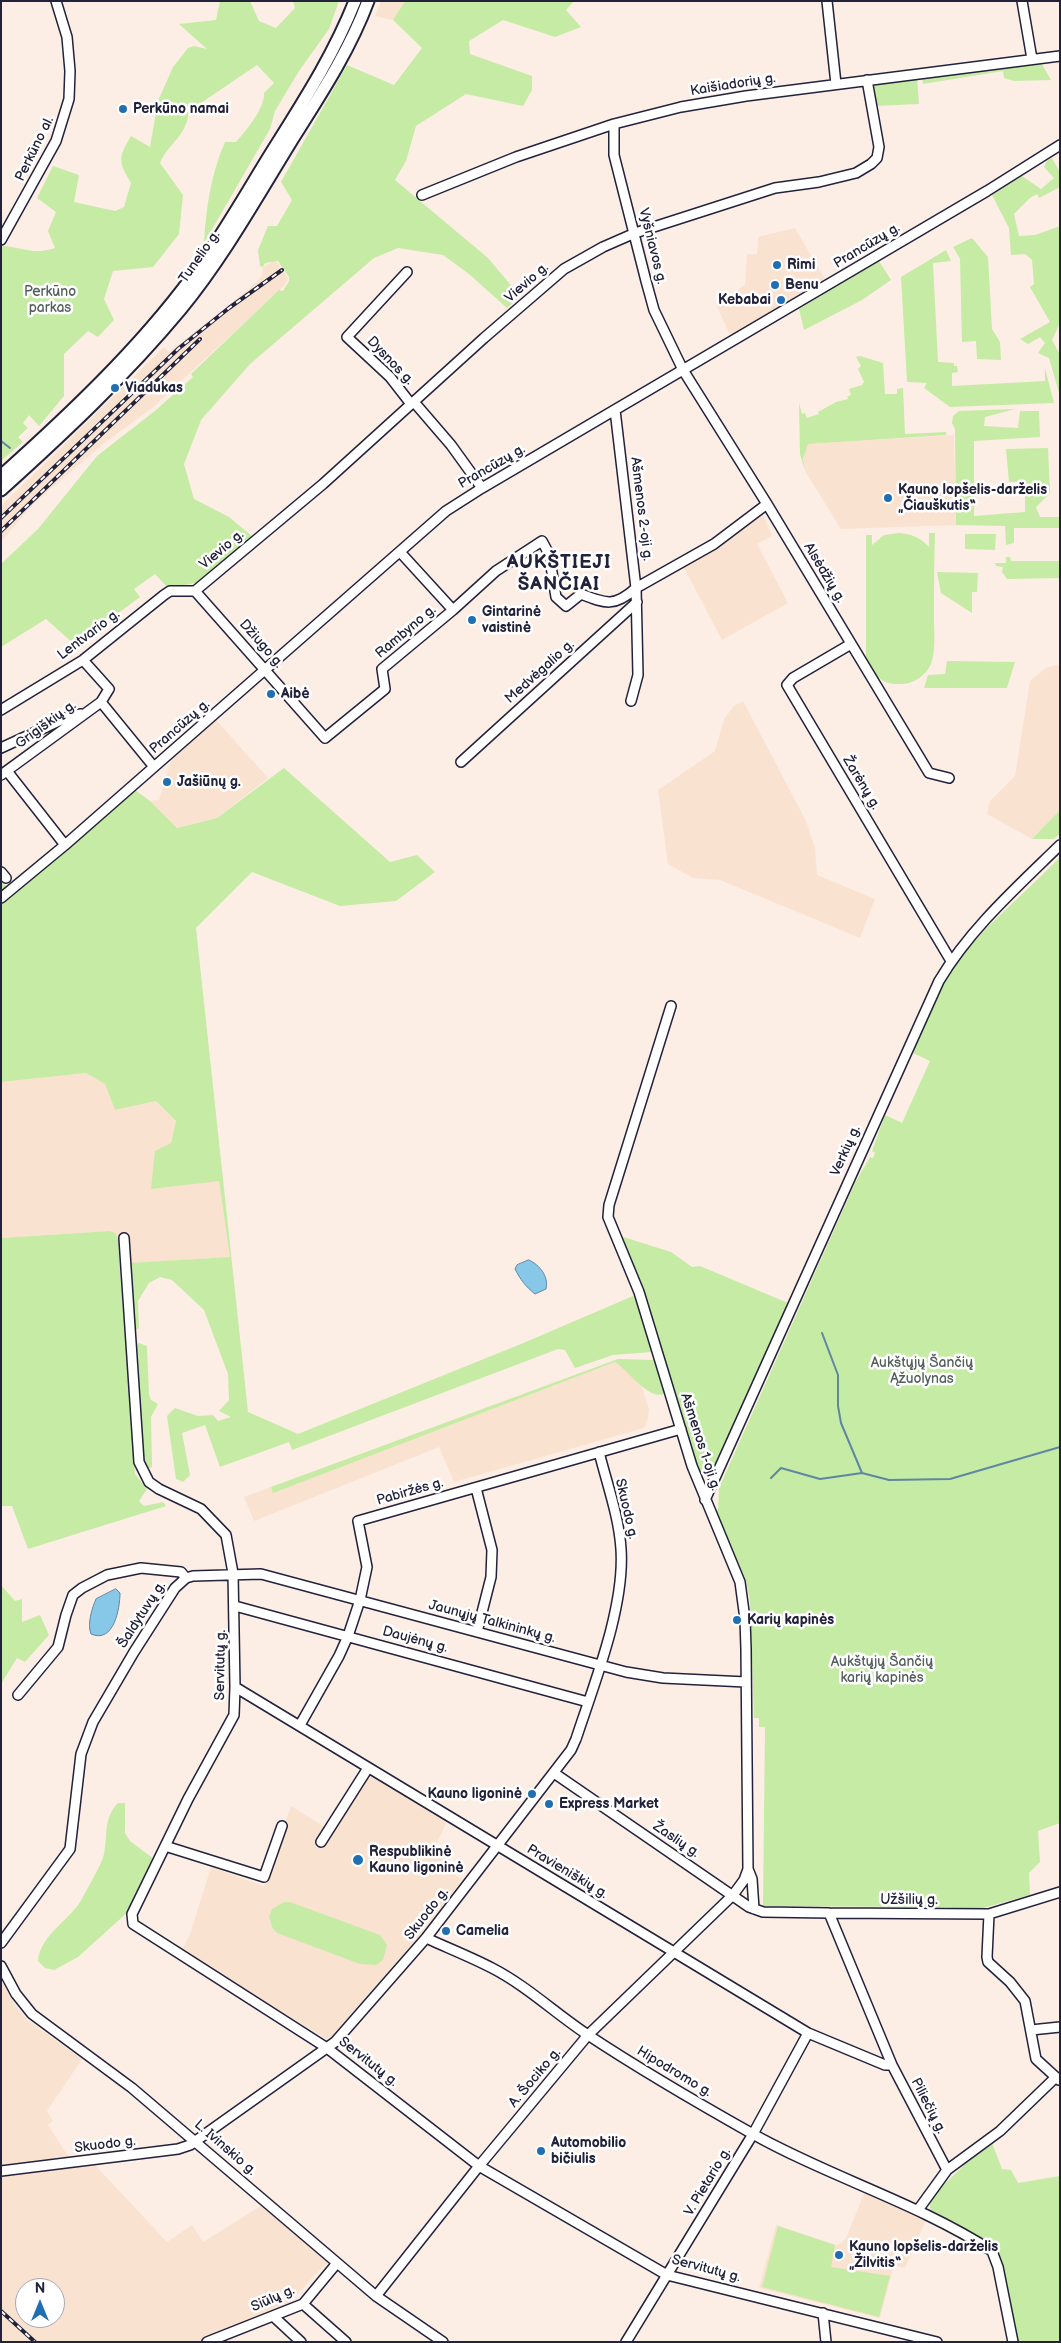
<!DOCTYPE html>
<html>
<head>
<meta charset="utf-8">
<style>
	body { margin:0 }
	#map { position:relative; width:1061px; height:2343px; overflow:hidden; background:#fceee4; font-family:"Balsamiq Sans",sans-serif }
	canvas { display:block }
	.frame { position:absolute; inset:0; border:2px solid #22223b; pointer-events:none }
	.north { position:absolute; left:15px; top:2278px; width:50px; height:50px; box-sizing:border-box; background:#fff; border:1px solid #a7a7b1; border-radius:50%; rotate:0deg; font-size:14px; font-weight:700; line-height:20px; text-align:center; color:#22223b }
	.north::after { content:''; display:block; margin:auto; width:18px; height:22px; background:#1f6fb2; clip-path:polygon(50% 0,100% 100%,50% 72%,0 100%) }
</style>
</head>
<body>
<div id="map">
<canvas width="1061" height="2343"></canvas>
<div class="frame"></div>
<div class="north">N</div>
</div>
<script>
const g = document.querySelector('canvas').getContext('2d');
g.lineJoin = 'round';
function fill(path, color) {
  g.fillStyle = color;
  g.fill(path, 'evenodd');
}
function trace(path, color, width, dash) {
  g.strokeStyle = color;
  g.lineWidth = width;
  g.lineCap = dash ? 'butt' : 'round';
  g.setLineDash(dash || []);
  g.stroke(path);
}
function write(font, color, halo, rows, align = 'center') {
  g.font = font + ' "Balsamiq Sans",sans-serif';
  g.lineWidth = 5;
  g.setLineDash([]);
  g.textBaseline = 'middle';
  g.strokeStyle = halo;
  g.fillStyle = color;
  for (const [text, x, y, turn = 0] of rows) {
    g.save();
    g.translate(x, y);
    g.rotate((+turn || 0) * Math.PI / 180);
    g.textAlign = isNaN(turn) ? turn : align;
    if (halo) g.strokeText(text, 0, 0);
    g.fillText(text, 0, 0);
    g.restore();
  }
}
fill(new Path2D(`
	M381 1H405L393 20 375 16Z
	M795 228 826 281 734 334 729 333 716 304 745 285 747 254H757L758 237Z
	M272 262H277L288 278 285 285 152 408 103 444 32 505 1 542V506L164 347 169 352 250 288 262 276 263 267Z
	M954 435 956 525 841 529 805 471 803 459 807 444Z
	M763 515 772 536 757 544 788 603 722 640 684 568Z
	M1057 665 1060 666V810L1032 839 987 814 990 801 1015 776 1030 681 1046 668Z
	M743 701 806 821 815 848 817 875 875 899 860 938 720 880 693 878 668 864 658 790 715 751 724 719 734 706Z
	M216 720 268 778 217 818 177 828 150 801 159 800 172 758Z
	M86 1073 105 1084 115 1110 156 1101 176 1121 171 1143 219 1180 230 1257 120 1264 118 1240 110 1231 1 1238V1082Z
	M615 1362 626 1369 642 1387 649 1409 648 1418 644 1428 454 1482 439 1447 254 1521 244 1497 271 1487 273 1492Z
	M371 1773 447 1821 435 1847 445 1857 440 1863 462 1880 415 1941 328 2040 182 1950 190 1934 211 1867 264 1886 291 1806 331 1831Z
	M1 1979 16 2006 27 2020 82 2059 47 2111 53 2121 48 2125 70 2159 1 2165Z
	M95 2165 167 2242 192 2225 203 2242 264 2204 329 2261 312 2278 289 2304 198 2342H1V2176ZM25 2288H55V2318H25Z
	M865 2191 926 2220 905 2268 894 2265 880 2318 759 2288 776 2225 836 2245 842 2243 847 2236Z`), '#fae2d1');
fill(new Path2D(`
	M220 1H250L259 21 276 28 295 8 293 1H339L329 29 299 71 275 111 270 129 204 243C206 208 211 174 225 142H236C246 131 265 108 264 93L274 83 257 65 189 111C186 138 169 142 160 163L183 195 179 234 153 267 113 271 104 299 114 320 98 337 88 331 64 354V396L39 426 29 415 23 423 28 428 18 437 23 442 1 461V249L3 246C24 248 35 255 55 248L48 231 56 212 37 198 53 166 79 175 74 202 115 211 124 207 131 183C118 161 118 158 131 136L150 147 158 101 173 67 188 48 194 46 207 49 179 24 216 20Z
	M405 1H574L566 10 581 27 555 37 503 20 469 41 470 54 532 76V90L523 106 466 94 416 126 406 161 395 180 488 258 520 296 507 308 469 274 443 255 398 248 374 258 250 364 201 420 184 464 194 499 229 517 253 537 195 583 168 588 155 574 134 589 140 597 75 645 46 619 1 647V564L38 529 97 456 156 410 193 377 191 374 279 290 283 291 289 281V277L278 261 265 263 263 267 260 266 258 250 268 226H277L292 200 281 182 347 65 394 85 422 48 393 20Z
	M1040 61 1051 80 1014 81 1004 78 1003 71 923 84 922 78Z
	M917 78 919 104 874 106 873 84Z
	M1052 158 1060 172V187L1039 198 1037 194 1030 198 1014 214 1019 236 1035 235 1060 226V323L1052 340 1060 355V396L1049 358 1038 353 1045 343 1040 337 1028 344 1020 339 1050 322 1030 287 1034 284 1032 260 1025 254 1011 255 1009 228 992 195 1022 176 1041 189 1054 178 1044 167 1047 161Z
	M972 238 988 257 992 329 1000 342 1001 360 977 359 976 341 962 342 960 259 953 247Z
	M946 250 951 261 933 263 938 362 954 363V366H957L958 372 952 373V386L1045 381V368L1054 403 950 407 924 388 927 383 907 382 901 277Z
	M879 261 891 280 862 300 804 330 799 309Z
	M860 356 883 363 885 394H897V389L903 388 905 434 946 432V435L808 444 803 459 805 471 800 454 799 403 802 414 805 413 807 418 819 414 818 412 836 402 848 399 847 397 851 395 849 389 862 385 864 382 858 369 861 366 856 357Z
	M1015 409 985 417 984 426 1018 428 1020 411H1039L1040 437 974 441V516L1025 512V482H1009L1006 449 1048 448 1050 493 1036 507 1040 517H1059L1060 528H1014V543L1006 545 1005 526 956 525 955 429 952 423 953 416 959 411Z
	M899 533C911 534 920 537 929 547V533H935C934 562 934 590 934 618 934 633 936 650 931 664 925 677 912 685 897 684 879 684 872 672 866 656V535H872V545L884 535Z
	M965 534H996L995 550 965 549Z
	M1006 557H1010L1011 561H1060V578L1007 579 1002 572 1003 567 996 566 995 563H1006Z
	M937 572 978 573 977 592H972V613L941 593Z
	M947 661 1015 662 1007 688H924L928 675 945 674Z
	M284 768 390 862 417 855 435 872 396 901 340 906 252 872 196 928 248 1412 298 1434 521 1344 633 1296 637 1299 655 1350 652 1352 613 1355 575 1368 565 1350 558 1349 292 1450 289 1442 220 1467 205 1425 182 1433 190 1475 183 1482 176 1479 167 1416 175 1408 198 1416 213 1415 218 1421 231 1417 219 1411 229 1400 228 1374 204 1310 172 1280 160 1277 149 1283 138 1301 139 1328 134 1332 129 1263 230 1257 219 1181 151 1189 155 1151 171 1143 176 1121 156 1101 115 1110 105 1084 86 1073 1 1082V881L13 894 135 790 150 801 177 828 217 818Z
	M1060 810V834L1054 839H1032Z
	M1060 857V1823L1038 1831 1040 1862 1029 1873 1030 1895 972 1911 947 1907 763 1906 765 1727H759V1718H754L750 1601 746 1580 716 1510H718L719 1488 855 1183 870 1157 873 1158 875 1153 872 1151 885 1115 902 1123 930 1061 913 1053C926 1024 937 992 955 966 984 925 1026 893 1060 857Z
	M110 1231 115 1233 118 1240 135 1474 147 1489 139 1501 144 1506 163 1502 166 1506 28 1549 12 1506H1V1238Z
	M620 1236 671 1252 692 1267 700 1266 788 1303 710 1477 699 1473Z
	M139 1343 147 1346 149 1394 151 1400 158 1404 151 1417 152 1463V1467L148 1469 143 1465 134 1345Z
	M618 1359 656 1360 664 1394C648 1400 629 1371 615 1362L273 1493 271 1487Z
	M1 1585 15 1601 22 1599V1622L40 1615 49 1635 25 1662 17 1658 1 1684Z
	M118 1803H125V1833L130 1841 154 1859 129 1911 78 1957 54 1970 45 1968 38 1961C40 1935 70 1920 82 1899 88 1887 101 1866 104 1854 108 1835 103 1818 118 1803Z
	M284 1902H290L380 1935 387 1945 383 1960 376 1965 360 1964 277 1933 273 1929 269 1917 272 1909Z
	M992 2143 1002 2169 1011 2170 1018 2183 1060 2176V2342H1017L1000 2260 994 2244 931 2213 929 2199 984 2146Z
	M778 2226 835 2245 831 2267 890 2276 879 2317 762 2287Z`), '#c6eba5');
const water = new Path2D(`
	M529 1260C540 1265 549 1277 546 1289L535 1294C526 1287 520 1279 515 1269L517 1265Z
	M116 1589 120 1593C120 1608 114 1644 91 1634 87 1624 92 1608 96 1599Z`);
fill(water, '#87c8e8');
trace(water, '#5f86a3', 1);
trace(new Path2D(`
	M1 441 10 448
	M822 1333 838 1375V1406L841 1423 862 1473
	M771 1478 781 1468 820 1479 862 1473 889 1480 950 1479 1060 1447`), '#5f86a3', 2);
const minor = new Path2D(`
	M827 1 836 84
	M1022 1 1032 59
	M614 124V155L646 281 654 310 683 370 767 504 929 773 949 778
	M422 195 516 157 614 124 681 107 746 96 1060 56
	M1 240 56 141 69 99 70 71 67 37 56 1
	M407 272 347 337 390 377 411 404
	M414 402 451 445 482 488
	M615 410 636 588 638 675 631 701
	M195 591 323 484 484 338 564 269 603 247 635 233 775 188 819 182 856 173 871 164 877 158 879 147 867 80
	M195 591 325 738 385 689 382 669 453 610 400 552
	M453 610 496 571 542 541 549 554 556 597 566 606 581 594C606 604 615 607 636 588L714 544 767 504
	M851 644 793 678 787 685 951 961
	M83 660 109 689 101 702 154 767
	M1 710 83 660 164 595 170 591H195
	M1 748 70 716 81 714
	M461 762 637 602
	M7 771 65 845
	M1 775 101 702
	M1 872 6 878
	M1 898 65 845 446 511 482 488 987 191 1060 145
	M124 1238 139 1462 149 1482 159 1489 201 1509 226 1535 233 1573 235 1687 234 1715 188 1799 132 1914 133 1924 327 2048 479 2166 667 2275 937 2342
	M476 1488 492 1550 491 1577 477 1632
	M705 1500 939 981C970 929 1016 888 1060 845
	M235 1606 588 1702
	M235 1687 808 2033 885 2065H892
	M18 1695 58 1647 66 1615 73 1595 82 1588 107 1575 141 1568 181 1572 186 1578
	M300 1725 339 1656 348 1636 360 1600 367 1567 358 1521 681 1429
	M554 1773 749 1907 763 1912 829 1913 892 2065 947 2170
	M321 1842 368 1768
	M165 1846 264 1877 282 1826
	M748 1869 752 1879 754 1909
	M829 1913 989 1914 1060 1892
	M989 1914 987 1957 988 1962 1010 1982 1025 2001 1036 2059 1059 2080
	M426 1938C448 1948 471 1957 492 1968 527 1986 556 2014 588 2035 641 2070 696 2102 751 2133 829 2177 916 2202 992 2251L998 2267 1013 2342
	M1 1943 70 1849 81 1754 93 1722 134 1652 175 1588 186 1578 193 1576 261 1574 626 1672 663 1678 746 1682
	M1 1966 16 1994 32 2014 132 2088 376 2296 443 2342
	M1031 2030 1060 2027
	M1 2171 178 2149 190 2145 335 2042 426 1938 571 1750 576 1739C594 1684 625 1607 621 1549 619 1517 607 1484 599 1452
	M918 2210 947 2170 1000 2131 1056 2077
	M376 2296 479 2166 588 2035 733 1895 744 1880 748 1869 746 1649 745 1619 740 1582 692 1466 639 1292 608 1217 609 1205 671 1006
	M303 2304 346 2342
	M823 2313 826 2342
	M273 2316 301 2342
	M207 2342 303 2304 337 2263
	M626 2342 753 2134 808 2033`);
const major = new Path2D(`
	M1 476C68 416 138 350 192 277 223 236 248 190 275 147 305 99 334 54 355 1
	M1 490C63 434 126 375 180 310 222 259 255 200 290 143 319 97 349 52 368 1`);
trace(minor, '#22223b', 12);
trace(major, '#22223b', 15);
trace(minor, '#fff', 9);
trace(major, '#fff', 11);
const rail = new Path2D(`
	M1 518 178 349 229 308 282 270
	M1 531 200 339
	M1 2311 35 2342`);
trace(rail, '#22223b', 4);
trace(rail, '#fff', 2, [5.5]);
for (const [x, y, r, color] of [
	[123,109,5,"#1f6fb2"],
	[777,265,5,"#1f6fb2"],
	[775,285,5,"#1f6fb2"],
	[781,300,5,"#1f6fb2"],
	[115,388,5,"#1f6fb2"],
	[888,498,5,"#1f6fb2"],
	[472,620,5,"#1f6fb2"],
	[271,694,5,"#1f6fb2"],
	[167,782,5,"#1f6fb2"],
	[737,1620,5,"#1f6fb2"],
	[532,1794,5,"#1f6fb2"],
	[549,1804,5,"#1f6fb2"],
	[358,1860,6,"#1f6fb2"],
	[446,1931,5,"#1f6fb2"],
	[541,2151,5,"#1f6fb2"],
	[839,2255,5,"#1f6fb2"]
]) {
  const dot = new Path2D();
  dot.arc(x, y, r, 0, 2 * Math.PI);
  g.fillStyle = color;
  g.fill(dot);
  trace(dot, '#fff', 2);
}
write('14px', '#22223b', '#fff', [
	["Kaišiadorių g.",733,85,-9],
	["Perkūno al.",35,149,-64],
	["Vyšniavos g.",652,246,76],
	["Prancūzų g.",867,246,-31],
	["Tunelio g.",200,257,-55],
	["Vievio g.",527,283,-41],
	["Dysnos g.",390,361,46],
	["Prancūzų g.",492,467,-30],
	["Ašmenos 2-oji g.",641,509,83],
	["Vievio g.",222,550,-40],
	["Alsėdžių g.",824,573,59],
	["Rambyno g.",406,632,-40],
	["Lentvario g.",89,635,-37],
	["Džiugo g.",261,644,49],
	["Medvėgalio g.",540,672,-42],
	["Grigiškių g.",46,725,-36],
	["Prancūzų g.",180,727,-41],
	["Žarėnų g.",861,783,59],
	["Verkių g.",846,1151,-66],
	["Ašmenos 1-oji g.",700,1442,72],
	["Pabiržės g.",410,1492,-16],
	["Skuodo g.",626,1509,77],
	["Šaldytuvų g.",142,1615,-57],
	["Jaunųjų Talkininkų g.",492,1622,15],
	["Daujėnų g.",415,1640,15],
	["Servitutų g.",221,1665,-89],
	["Žaslių g.",676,1840,34],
	["Pravieniškių g.",567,1872,31],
	["Užšilių g.",909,1900],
	["Skuodo g.",427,1914,-52],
	["Servitutų g.",368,2062,38],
	["Hipodromo g.",674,2072,31],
	["A. Šociko g.",535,2078,-50],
	["Piliečių g.",928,2106,63],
	["Skuodo g.",105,2145,-7],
	["L. Ivinskio g.",225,2148,41],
	["V. Pietario g.",708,2182,-59],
	["Servitutų g.",706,2269,15],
	["Siūlų g.",273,2299,-24]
]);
write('bold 14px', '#22223b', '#fff', [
	["Perkūno namai",133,109],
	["Rimi",787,265],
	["Benu",785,285],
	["Kebabai",771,300,"right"],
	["Viadukas",125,388],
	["Kauno lopšelis-darželis",898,490],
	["„Čiauškutis“",898,506],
	["Gintarinė",482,612],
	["vaistinė",482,628],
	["Aibė",281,694],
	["Jašiūnų g.",177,782],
	["Karių kapinės",747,1620],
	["Kauno ligoninė",522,1794,"right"],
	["Express Market",559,1804],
	["Respublikinė",369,1852],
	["Kauno ligoninė",369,1868],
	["Camelia",456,1931],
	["Automobilio",551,2143],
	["bičiulis",551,2159],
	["Kauno lopšelis-darželis",849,2247],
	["„Žilvitis“",849,2263]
], 'left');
write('14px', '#535e5b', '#fff', [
	["Perkūno",50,292],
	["parkas",50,308],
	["Aukštųjų Šančių",922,1363],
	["Ąžuolynas",922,1379],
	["Aukštųjų Šančių",882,1662],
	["karių kapinės",882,1678]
]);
g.letterSpacing = '1px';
write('bold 19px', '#22223b', '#fff', [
	["AUKŠTIEJI",559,563],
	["ŠANČIAI",559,585]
]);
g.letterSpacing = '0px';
</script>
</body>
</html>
